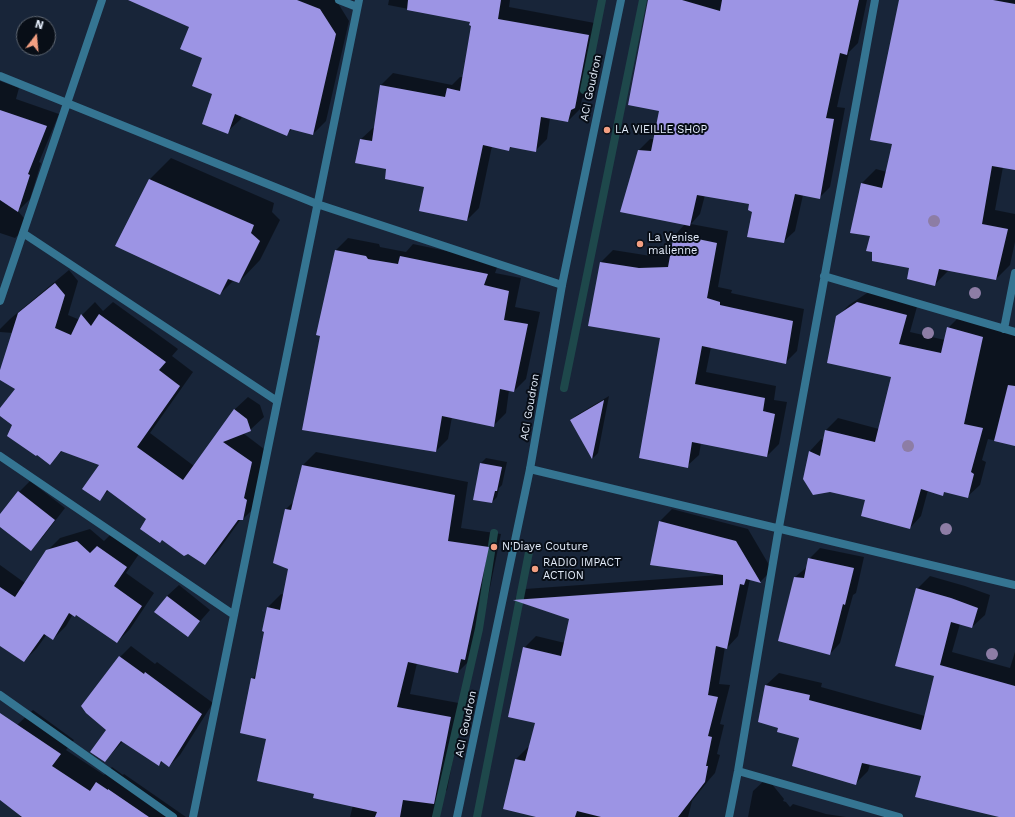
<!DOCTYPE html>
<html>
<head>
<meta charset="utf-8">
<style>
	body { margin:0 }
	#map { position:relative; width:1015px; height:817px; overflow:hidden; background:#182539; font-family:"Work Sans",sans-serif }
	canvas { display:block }
	.north { position:absolute; left:16px; top:16px; width:40px; height:40px; box-sizing:border-box; background:#080e17; border:1px solid #606873; border-radius:50%; rotate:16deg; font-size:11px; font-weight:700; line-height:16px; text-align:center; color:#e5eefc }
	.north::after { content:''; display:block; margin:auto; width:14px; height:18px; background:#f39f82; clip-path:polygon(50% 0,100% 100%,50% 72%,0 100%) }
</style>
</head>
<body>
<div id="map">
<canvas width="1015" height="817"></canvas>
<div class="north">N</div>
</div>
<script>
const g = document.querySelector('canvas').getContext('2d');
g.lineJoin = 'round';
function fill(path, color) {
  g.fillStyle = color;
  g.fill(path, 'evenodd');
}
function trace(path, color, width, dash) {
  g.strokeStyle = color;
  g.lineWidth = width;
  g.lineCap = dash ? 'butt' : 'round';
  g.setLineDash(dash || []);
  g.stroke(path);
}
function write(font, color, halo, rows, align = 'center') {
  g.font = font + ' "Work Sans",sans-serif';
  g.lineWidth = 4;
  g.setLineDash([]);
  g.textBaseline = 'middle';
  g.strokeStyle = halo;
  g.fillStyle = color;
  for (const [text, x, y, turn = 0] of rows) {
    g.save();
    g.translate(x, y);
    g.rotate((+turn || 0) * Math.PI / 180);
    g.textAlign = isNaN(turn) ? turn : align;
    if (halo) g.strokeText(text, 0, 0);
    g.fillText(text, 0, 0);
    g.restore();
  }
}
fill(new Path2D(`
	M130 0H336L349 21 326 121 313 134 292 129 287 134 242 116 241 119 227 132 214 93 203 58 190 26Z
	M389 0H510L509 7 600 24 586 95 582 99 580 109 568 121 550 118 547 139 535 151 513 146 508 150 492 146 479 208 467 220 425 186 388 168 361 139 373 128H375L381 85 393 73 452 85 460 77H463L472 25 471 21 388 5Z
	M649 0H867L858 43 849 52 837 107 845 108 830 187 819 198 803 195 795 231 783 242 753 211 750 203 705 195 700 214 691 224 728 231 718 287 732 290 731 293 804 309 797 351 785 363 711 347 706 372 776 386 774 400 787 402 779 444 767 456 701 443 699 455 687 466 661 338 601 262 613 250 651 256H671L675 235 685 224 639 150 650 139H654L661 111Z
	M900 0H1015V169L1003 167 995 210 1015 214V242L1010 265 996 279 949 270 934 285 871 236 862 183 876 169 887 172 893 143Z
	M0 81 19 88 16 99 59 114 39 162 41 163 30 199 18 211 28 223 27 226 15 238 0 233Z
	M171 158 274 203 272 212 280 220 260 260 239 282 234 280 220 294 150 179Z
	M348 238 379 244 380 247 406 252 413 244 499 262 495 273 521 278 515 307 540 312 526 379 514 391 509 390 506 413 493 426 452 417 448 439 436 451 321 335 336 250Z
	M69 270 78 281 68 315 80 320 82 315 95 302 103 311 113 302 178 349 172 356 193 372 150 433 194 466 234 410 248 397 260 405 264 417 250 430 243 433 264 449 256 506 243 519H241L218 551 205 564 147 519 109 490 99 500 101 465 62 451 50 463 14 424 0 415V410L16 388 0 379V373L13 333 0 332V329L10 319Z
	M870 291 918 303 910 332 945 340 947 329 959 317 1015 331V445L988 439 982 460 986 462 980 485 968 496 946 491 942 494 928 490 921 516 910 528 867 499 804 479 810 451 821 439 824 441 826 430 838 418 879 429 892 377 837 317 849 305Z
	M609 396 598 453 593 458 571 420 577 415Z
	M316 452 468 482 461 528 501 534 478 646 473 651 471 659 458 672 417 663 410 694 464 704 447 790 437 800 434 817H350L353 805 315 793 267 738 252 679 257 673 265 631 268 607 281 594 284 595 290 568 275 563 286 509 295 500 303 465Z
	M486 458 507 462 502 485 499 488 497 497 492 502 481 463Z
	M30 481 65 508 42 538 31 549 0 525V516L19 492Z
	M672 509 748 529 772 570 760 582 750 579 738 636 727 648 725 647 719 684 730 685 720 724 724 725 717 754 720 755 715 773 708 781 692 801 688 817H540L516 759 528 747 530 748 536 722 524 648 536 636 565 643 570 619 514 600 525 589 718 575 651 564 660 521Z
	M90 529 104 541 111 534 139 554 126 573 154 593 130 629 117 642 77 614 75 616 73 614 66 626 53 639 47 634 37 648 24 661 0 645V565L25 583 47 551 60 538Z
	M820 548 864 557 856 593 853 595 840 643 830 654 779 640 795 577 807 567 809 559Z
	M930 576 965 586 990 595 985 615 972 627 960 624 952 652 1010 668 1015 652V817H1000L922 775 870 764 868 771 856 783 801 737 779 727 766 685 779 673 822 683 821 687 925 716 935 675 917 589Z
	M179 585 210 610 188 635 167 596Z
	M131 646 155 664 157 662 213 703 180 755 169 766 163 761 159 765 123 741 105 761 107 729 83 706 120 657Z
	M33 710 74 740 66 750 104 775 112 767 123 775 124 774 186 817H20L22 815 0 799V750L17 725Z
	M767 778 784 799 783 801 786 802 790 807 793 804 826 814 846 817H748L753 791Z`), '#0007');
trace(new Path2D(`
	M584 90 602 0
	M564 388 643 0
	M436 817 479 629 494 533
	M477 817 530 547`), '#1e484b', 8);
fill(new Path2D(`
	M128 0H297L320 9 336 34 313 135 290 129 287 136 235 114 228 134 202 124 212 94 192 86 202 58 180 49 189 27Z
	M408 0H501L498 19 589 35 575 108 571 110 568 122 541 117 536 152 510 147 509 151 483 145 467 221 419 211 424 187 385 179 386 169 355 163 360 139 372 141 380 85 445 97 447 88 460 91 471 26 469 25 470 22 407 10Z
	M648 0H682L720 11 722 0H859L847 55 840 53 826 118 834 119 820 199 795 194 784 243 747 237 752 212 748 210 749 204 697 195 690 226 620 212 638 150 651 151 659 111 628 105Z
	M899 0H993L1015 4V170L992 166 982 224 1008 229 996 280 939 269 935 286 907 279 909 268 872 261V252L866 251 870 236 850 233 861 183 882 188 892 144 870 140Z
	M0 110 47 126 28 174 30 175 18 212 0 200Z
	M149 179 254 225 251 233 260 241 239 283 228 279 220 295 115 246Z
	M674 234 717 243 707 298 720 302V305L793 321 786 364 702 346 695 384 765 398 763 411 775 414 767 457 692 442 688 468 639 458 660 338 588 326 600 262 639 268 668 267Z
	M335 250 366 256 368 259 398 264 400 256 488 274 484 285 509 291 504 320 528 324 514 392 500 389 494 427 442 416 436 452 302 430 320 336 316 335Z
	M55 283 65 295 55 328 71 335 81 314 91 326 99 314 166 362 159 370 180 386 137 447 183 480 234 409 247 419 251 431 223 442 252 462 244 498 247 500 243 520H238L205 565 188 554 184 556 162 540 160 543 140 529 146 519 107 490 100 501 82 489 99 465 61 451 50 465 37 455 36 456 7 436 12 425 0 416V408L15 389 0 380V370L18 313Z
	M857 302 907 315 899 344 941 353 947 327 983 337 964 424 983 428 971 472 974 474 968 498 944 492 943 496 921 489 910 529 861 516 865 500 830 492 813 495 803 479 809 451 820 456 825 430 875 442 891 377 827 363 836 316Z
	M1008 385 1015 386V446L994 441Z
	M604 400 592 459 570 420Z
	M480 463 502 467 497 491H495L492 503 473 500Z
	M302 465 455 495 448 541 489 547 465 660 461 659 458 673 408 662 397 707 451 717 434 804 403 800 400 817H375L377 812 313 798 314 794 257 781 266 739 240 733 251 678 255 679 264 632 262 631 267 607 280 610 288 569 273 563 285 509 291 510Z
	M18 491 55 520 31 551 0 527V514Z
	M659 521 736 541 761 583 746 579 744 585 740 584 727 649 716 646 708 695 718 697 708 736 712 737 706 766H708L705 782 678 817H601L577 811 575 817H536L503 809 515 759 525 761 535 723 508 717 523 647 561 656 569 619 513 600 723 585V575L650 565Z
	M77 541 90 553 97 546 127 567 114 586 142 606 117 643 76 615 75 617 69 613 53 640 44 634 24 662 0 646V587L15 597 46 550Z
	M808 558 854 568 845 605 843 604 830 655 778 641 794 577 804 578Z
	M916 588 951 598 978 608 972 628 951 622 940 665 1015 686V817H999L915 797 921 776 862 763 856 785 792 766 799 738 777 732 778 728 758 722 765 685 810 695 809 700 921 730 934 676 895 666Z
	M167 596 200 621 188 637 154 612Z
	M119 656 144 674 145 672 202 714 169 767 161 761 159 766 121 741 105 762 90 752 106 730 86 713 81 706Z
	M0 713 61 754 52 766 90 791 96 782 108 790V789L149 817H22L0 800Z`), '#9c94e4');
trace(new Path2D(`
	M339 0 357 7
	M0 76 317 204 562 285
	M23 233 277 401
	M824 276 1015 332
	M0 301 102 0
	M1004 329 1015 273
	M0 456 234 615
	M530 469 1015 585
	M0 695 173 817
	M738 771 899 817
	M193 817 359 0
	M729 817 738 771 779 527 875 0`), '#357592', 8);
trace(new Path2D(`
	M457 817 530 469 562 285 621 0`), '#357592', 8);
g.fillStyle = '#8d7da5';
for (const [x, y] of [
	[934,221],
	[975,293],
	[928,333],
	[908,446],
	[946,529],
	[992,654]
]) {
  g.beginPath();
  g.arc(x, y, 6, 0, 2 * Math.PI);
  g.fill();
}
for (const [x, y, r, color] of [
	[607,130,4,"#f39f82"],
	[640,244,4,"#f39f82"],
	[494,547,4,"#f39f82"],
	[535,569,4,"#f39f82"]
]) {
  const dot = new Path2D();
  dot.arc(x, y, r, 0, 2 * Math.PI);
  g.fillStyle = color;
  g.fill(dot);
  trace(dot, '#080e17', 1.5);
}
write('11px', '#e5eefc', '#080e17', [
	["ACI Goudron",591,88,-78],
	["ACI Goudron",530,407,-80],
	["ACI Goudron",466,724,-78]
]);
write('11px', '#e5eefc', '#080e17', [
	["LA VIEILLE SHOP",615,130],
	["La Venise",648,238],
	["malienne",648,251],
	["N'Diaye Couture",502,547],
	["RADIO IMPACT",543,563],
	["ACTION",543,576]
], 'left');
</script>
</body>
</html>
